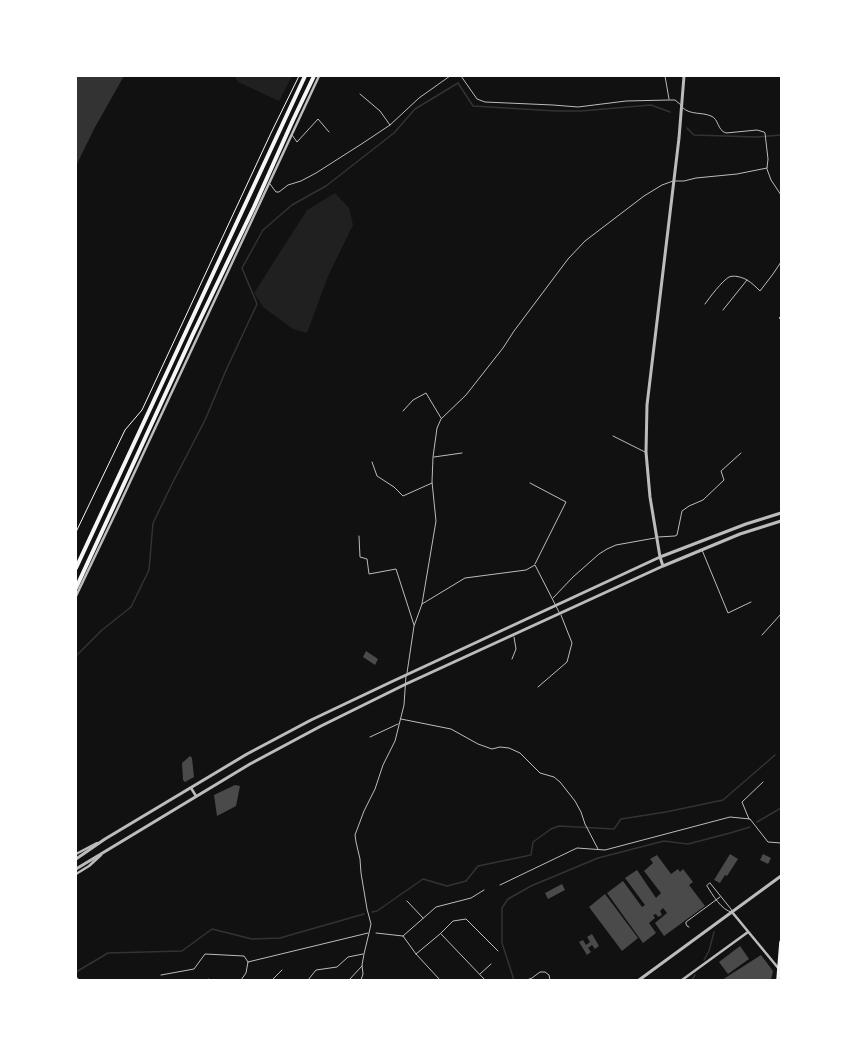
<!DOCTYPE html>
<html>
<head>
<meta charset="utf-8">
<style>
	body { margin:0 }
	#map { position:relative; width:857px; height:1056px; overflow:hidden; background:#111; font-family:Barlow,sans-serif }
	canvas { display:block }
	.frame { position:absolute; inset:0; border:77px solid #fff; pointer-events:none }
</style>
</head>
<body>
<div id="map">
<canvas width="857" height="1056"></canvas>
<div class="frame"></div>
</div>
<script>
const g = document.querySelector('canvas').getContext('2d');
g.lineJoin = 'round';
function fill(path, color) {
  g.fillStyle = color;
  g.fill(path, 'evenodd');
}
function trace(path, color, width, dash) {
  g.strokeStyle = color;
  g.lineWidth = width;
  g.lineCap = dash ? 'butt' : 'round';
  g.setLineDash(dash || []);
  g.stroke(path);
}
fill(new Path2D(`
	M234 76H292L279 101 238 82Z
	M335 193 349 208 353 225 329 274 307 333 293 329 263 307 254 293 307 210Z`), '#202020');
fill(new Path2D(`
	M76 76H124L94 129 76 166Z`), '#333');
trace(new Path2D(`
	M687 128 694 135 757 137 781 135
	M76 656 102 630 131 607 149 570 153 523 173 482 205 420 227 368 257 304 242 268 263 230 292 205 326 186 394 133 415 109 458 83 473 106 556 111H581L651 105 670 112
	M757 822 781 808
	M372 912 377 911 423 879 447 886 466 881 478 866 531 855 533 842 551 829 559 826 614 829 621 819 666 812 723 800 775 755
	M704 960 709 951 714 932
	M76 972 108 953 182 951 212 929 252 939 280 938 364 914
	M514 980 502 943V908L508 899 531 886 598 858 664 841 688 844 730 833 750 827
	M692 980 695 975`), '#333', 1.5);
fill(new Path2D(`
	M366 651 378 659 375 665 363 657Z
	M190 756 192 758 194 777 185 782 183 780 182 763Z
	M235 785 240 786 236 806 217 816 214 795Z
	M730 854 738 859 727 876 725 875 720 883 714 880Z
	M763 854 771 858 768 864 760 860Z
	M657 855 671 874 678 869 680 872 683 869 693 882 689 885 705 906 664 936 655 923 667 913 663 908 660 911 662 915 658 917 656 914 653 915 655 918 649 923 656 933 643 943 607 893 623 881 642 907 645 905 625 878 637 870 656 898 661 893 644 871 653 863 650 859Z
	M562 884 565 890 548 899 545 893Z
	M605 894 638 938 622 951 589 907Z
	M592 934 599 946 595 949 592 945 588 948 591 952 587 955 579 942 583 940 586 945 590 942 587 937Z
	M740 946 749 959 728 974 719 962Z
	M761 955 773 971 771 980H722Z`), '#4a4a4a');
trace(new Path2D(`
	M76 532 125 430 142 410 271 133 299 76`), '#f5f5f5', 1);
trace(new Path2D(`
	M461 76 477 99 485 102 553 105 578 107 626 101 669 100H675L681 105
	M665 76 669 99
	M360 94 380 111 390 125
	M683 108C690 115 702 112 711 116 719 119 717 130 726 133L757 130 764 132 765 133 768 159 767 168
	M292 135 297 142 318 119 329 132
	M767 169 771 180 781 195
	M270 184 276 192H279L288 185 301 181 316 173 363 143 390 125 419 98 450 76
	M705 304C710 297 722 281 729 277 734 275 742 277 747 280 752 283 756 287 760 291L773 274 781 262
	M723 310 747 280
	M781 316 779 318 781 319
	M403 411 413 400 426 393 441 418
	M613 436 645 452
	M434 457 462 453
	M372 462 377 476 394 487 403 496 432 483
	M530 483 566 502 535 564
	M359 536 360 557 367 559 369 574 396 569 414 625
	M658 537 675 536 677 535 682 511 689 506 703 500 724 480 721 471 741 453
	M702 550 728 613 751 602
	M553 598 573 577 599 554 607 549 616 545 655 538
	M422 604 465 578 526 570 535 565 559 612
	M762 635 781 614
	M512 659 516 649 514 637
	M407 673 414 626 422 604 436 521 432 482 433 457 437 428 441 419 466 395 503 348 514 331 568 259 585 241 644 196 662 185 673 181H684L696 178 737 174 767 168
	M538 687 567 662 572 643 561 615
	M401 719 451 729 478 744 492 749 500 747 509 748 520 753 540 773 554 777 560 782 575 801 581 812 585 824 598 849
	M370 737 398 724
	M749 819 742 802 763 782
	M710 883 731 909 732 912C722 911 712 894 707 886Z
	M500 885 577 848 605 850 730 817 750 819 768 842 781 843
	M407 901 423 918
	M689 927 687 926 686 924V922L720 897
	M376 933 403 936 416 954 440 980
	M441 934 485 980
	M403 936 436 907 471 898 484 890
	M416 954 440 934 453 921 466 919 498 951
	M248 962 368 933
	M480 974 491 964
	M161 975 194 969 205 954 244 956 248 962
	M207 980 208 979
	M241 980 246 973 248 962
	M272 980 282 970
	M308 980 316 970 337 967 348 957 363 954
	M349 980 362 966
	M361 980 363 974 362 965 364 954 369 933 371 924 367 909 361 873 360 859 356 842 355 835 364 811 375 789 383 765 395 741 404 705 406 676
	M527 980 532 978 540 972H545L549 975 550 980`), '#bcbcbc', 1);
trace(new Path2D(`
	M76 596 116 512 319 76
	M191 788 196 796
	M76 854 97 843
	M76 874 89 866 101 855
	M732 912 779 969
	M76 978 78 980
	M682 980 748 932`), '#bcbcbc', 2.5);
trace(new Path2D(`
	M663 566 660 557 650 497 646 452 647 405 679 138 684 76
	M76 859 105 839 247 754 311 720 391 682 660 557 746 524 781 513
	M76 869 250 764 321 726 406 684 663 566 740 534 781 521
	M639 980 781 876`), '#bcbcbc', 3);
trace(new Path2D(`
	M778 980 781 942`), '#f5f5f5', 3.5);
trace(new Path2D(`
	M76 568 305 76
	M76 588 193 334 254 207 293 120 314 76`), '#f5f5f5', 4);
</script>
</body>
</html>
